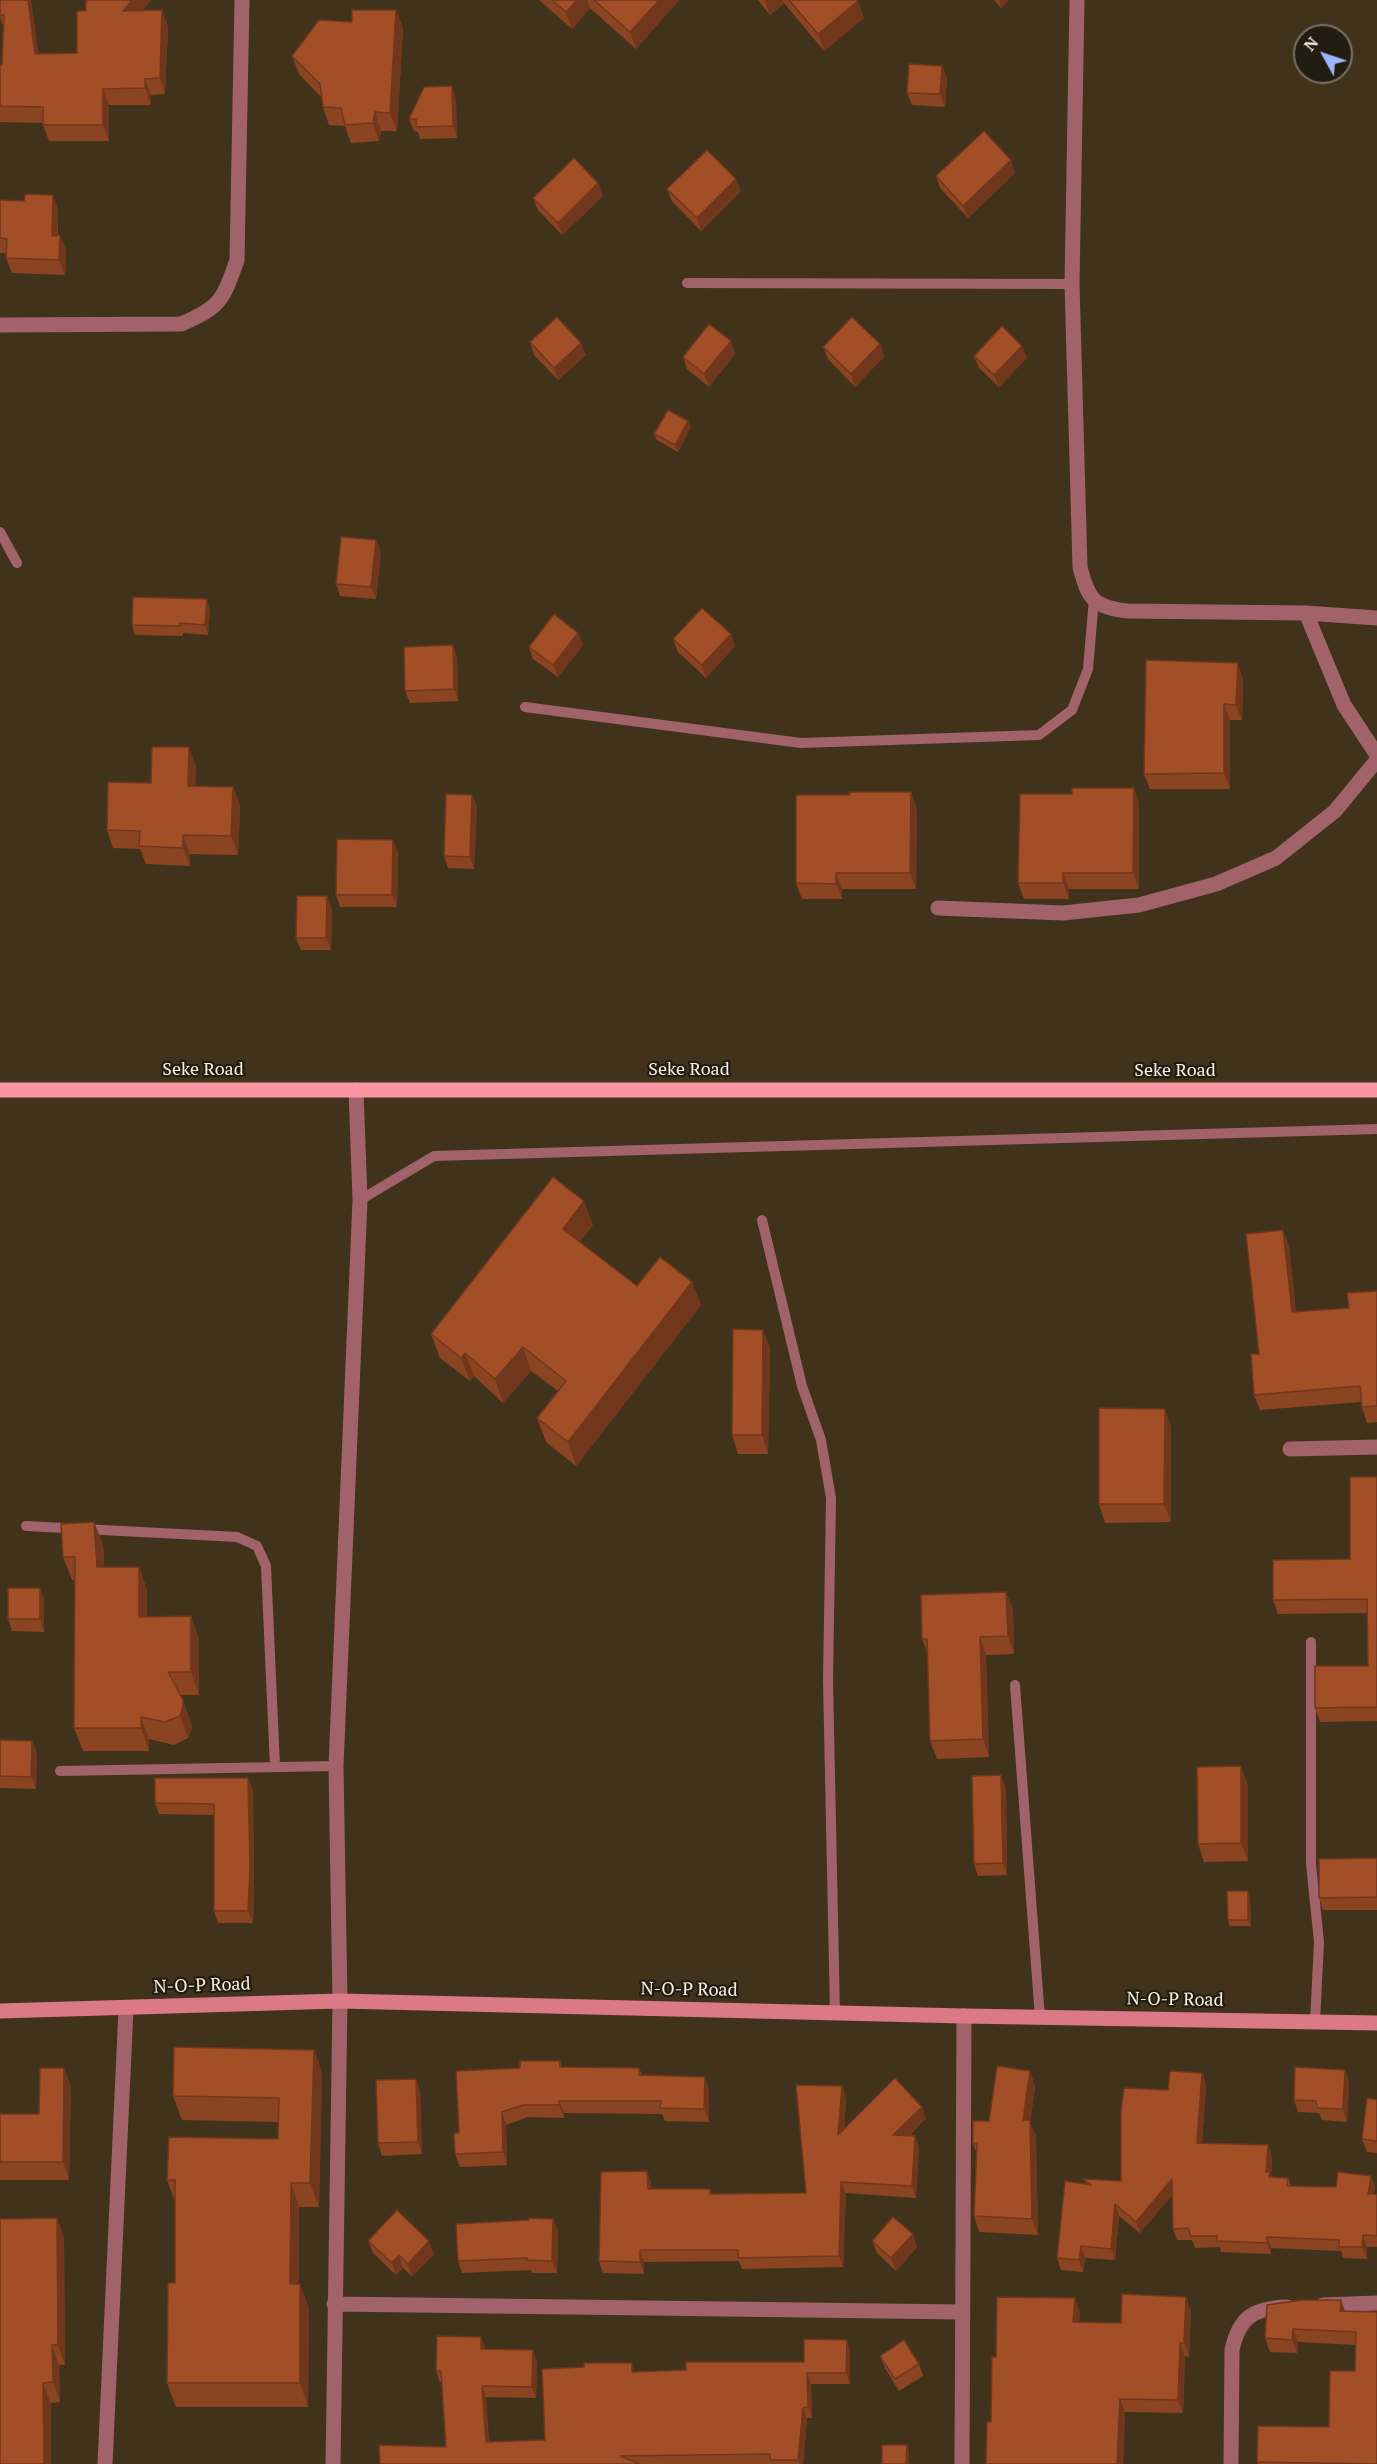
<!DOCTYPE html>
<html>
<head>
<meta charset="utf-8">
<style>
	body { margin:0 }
	#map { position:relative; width:1377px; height:2464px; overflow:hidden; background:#41331b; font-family:"PT Serif",serif }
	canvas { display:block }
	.north { position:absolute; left:1293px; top:24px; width:60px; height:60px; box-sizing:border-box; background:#221c11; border:2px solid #787165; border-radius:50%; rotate:310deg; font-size:16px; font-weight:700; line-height:24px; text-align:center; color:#faf1e2 }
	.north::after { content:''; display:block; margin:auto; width:21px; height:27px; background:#9db4fd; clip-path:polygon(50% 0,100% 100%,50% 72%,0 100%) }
</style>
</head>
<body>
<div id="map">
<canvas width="1377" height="2464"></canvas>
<div class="north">N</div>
</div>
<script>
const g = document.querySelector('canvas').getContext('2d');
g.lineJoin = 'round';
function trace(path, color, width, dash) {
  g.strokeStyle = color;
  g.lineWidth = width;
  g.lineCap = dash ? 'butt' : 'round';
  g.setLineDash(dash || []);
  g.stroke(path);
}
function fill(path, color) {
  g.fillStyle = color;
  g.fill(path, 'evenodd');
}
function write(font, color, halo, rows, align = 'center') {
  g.font = font + ' "PT Serif",serif';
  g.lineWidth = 4.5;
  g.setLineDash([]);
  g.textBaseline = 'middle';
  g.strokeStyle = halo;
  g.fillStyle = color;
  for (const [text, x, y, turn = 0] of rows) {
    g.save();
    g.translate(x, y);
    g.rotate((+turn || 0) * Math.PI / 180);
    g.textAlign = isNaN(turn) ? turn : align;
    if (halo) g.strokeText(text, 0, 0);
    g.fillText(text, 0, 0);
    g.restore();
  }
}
trace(new Path2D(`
	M687 283 1072 284
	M0 532 17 563
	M525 707 801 743 1039 735 1072 710 1088 669 1094 599
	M360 1200 434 1156 1377 1129
	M762 1220 802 1386 821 1440 831 1498 828 1680 835 2014
	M26 1526 237 1537 257 1546 266 1566 275 1767
	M1311 1642V1864L1319 1942 1315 2022
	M1015 1685 1040 2018
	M60 1771 336 1766`), '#a1626a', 10);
trace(new Path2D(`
	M1077 0 1072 284 1080 567C1088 599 1094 607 1127 611L1306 613 1377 618
	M0 325 181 324C221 307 223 300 237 260L242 0
	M1306 613 1344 705 1377 755
	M938 908 1063 913 1139 905 1216 884 1276 858 1335 811 1377 760
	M1290 1449 1377 1447
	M334 2304 962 2312
	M1323 2305 1377 2303
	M105 2464 126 2009
	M333 2464 340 2001 336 1766 360 1200 356 1090
	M962 2464 964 2016
	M1231 2464 1232 2350C1239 2317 1254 2308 1287 2307`), '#a1626a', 15);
trace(new Path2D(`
	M0 2011 340 2001 964 2016 1377 2023`), '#dc7986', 15);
trace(new Path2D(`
	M0 1090H1377`), '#fb95a2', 15);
fill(new Path2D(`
	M0 0H31L38 54 77 53 86 11V0H151L142 10 168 26 165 94 151 95V105H109V141H49L43 125V123L0 122V65H2L3 26 0 17Z
	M539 0H679L636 49 590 8 572 29Z
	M758 0H857L864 18 824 51 784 3 770 15Z
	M994 0H1009L1001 8Z
	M396 10 403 28 397 131H381L379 141 351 143 345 126 329 125 323 107 321 97 299 74 292 56 352 22Z
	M942 66 947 78 945 107 912 105 907 93Z
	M456 99 457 138 420 139 418 132 414 131 409 119Z
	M1015 173 968 218 940 188 936 176Z
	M667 189 741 191 701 231 672 201Z
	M53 195 58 210V235H60L66 250 65 275 12 273 6 258V253H0V200L24 201Z
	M603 196 562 235 538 210 533 198Z
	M731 341 735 354 709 387 687 369 683 357Z
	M530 342 586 355 558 380 534 355Z
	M880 344 884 357 855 387 828 359 823 347Z
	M1022 346 1027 358 999 387 979 368 974 356Z
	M691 427 678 452 657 440 654 434Z
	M376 540 381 552 376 599 340 596 336 584Z
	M210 609 208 635 183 633V636L135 635 132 625Z
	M578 633 583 645 558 677 533 659 529 647Z
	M731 634 735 646 706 678 678 652 673 639Z
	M453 645 457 658 458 701 410 703 405 691Z
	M1243 679 1242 720H1230V789H1150L1144 774Z
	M196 766 195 786 233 787 240 805 238 855 190 854V866L146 864 140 849 113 848 107 830 151 783Z
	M1134 788 1139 804V889H1069V899H1024L1018 883 1072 794Z
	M472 795 477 808 474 869 448 868 444 856Z
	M917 808 916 889H842V899H802L796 883Z
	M398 852 397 907H340L336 895Z
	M332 908 331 950H301L296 938Z
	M593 1225 580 1242 637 1286 692 1282 701 1305 576 1466 546 1442 537 1418 558 1391 531 1371 503 1403 474 1376 470 1381 440 1358 431 1334Z
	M1283 1230 1289 1246 1296 1312 1349 1308 1377 1291V1422L1367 1423 1362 1407 1361 1402 1260 1410 1254 1395 1259 1354Z
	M763 1330 770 1348 768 1454H738L732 1435Z
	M1165 1409 1171 1427V1522L1105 1523 1099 1504Z
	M1377 1477V1721L1320 1722 1315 1708 1368 1666 1367 1613 1278 1614 1273 1600 1350 1559Z
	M94 1522 103 1545 104 1567H139L147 1590V1617L191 1616 199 1639V1695H180L191 1723 192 1728 188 1738 174 1745 149 1739V1751H83L74 1728 75 1580H72L63 1557Z
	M40 1588 44 1600V1632L12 1631 8 1619Z
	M1006 1592 1013 1610 1014 1654 986 1655 989 1757 937 1759 930 1741 928 1654 922 1639Z
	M0 1740 32 1741 37 1753 36 1789 0 1788Z
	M1248 1785V1861L1204 1862 1198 1844Z
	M1006 1788 1007 1875 978 1876 974 1864Z
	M253 1790 254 1879 253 1923H218L214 1911V1815L159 1814 155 1803Z
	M1377 1858V1910H1323L1319 1898Z
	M1250 1897 1251 1926H1230L1228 1920Z
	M314 2050 322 2073 319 2207H299V2284L309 2308 308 2407H176L167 2383 175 2283V2202L167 2180 278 2139V2122L182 2120 173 2096Z
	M560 2061 562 2067 639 2068 642 2075 709 2089V2122L665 2121 662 2114 564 2113V2118L528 2117 506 2125 507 2165 460 2167 455 2154 459 2133 520 2068Z
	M64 2068 71 2086 69 2180H0V2114H39Z
	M1345 2070 1349 2082 1347 2122 1322 2120 1319 2113 1298 2112 1294 2100Z
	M1030 2071 1035 2087 1030 2122 1036 2136 1038 2235 979 2232 974 2216 977 2154 973 2144 989 2121Z
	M1202 2073 1206 2085 1202 2143 1268 2145 1272 2156 1271 2175 1272 2177 1288 2178 1291 2186 1336 2187 1371 2176 1375 2187 1374 2194H1377V2247H1367V2259L1343 2258 1341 2251 1271 2248V2254L1221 2252 1220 2247 1195 2248 1192 2240H1177L1173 2229 1172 2195 1140 2233 1119 2216 1115 2260 1085 2258 1083 2272 1061 2270 1057 2258 1086 2184 1084 2179 1121 2181 1168 2090Z
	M842 2086 846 2098 844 2129 926 2118 909 2136H915L919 2148 916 2198 846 2193 843 2267 742 2269 739 2261 644 2262V2274L603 2273 599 2261 647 2171 651 2183V2189H710L711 2194 806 2193Z
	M420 2091 422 2154 382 2156 378 2143Z
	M1377 2100V2153L1367 2152 1362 2139Z
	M57 2218 64 2238 65 2365H59L60 2402 51 2403V2464H0Z
	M558 2231 557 2273H532L531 2270 462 2273 458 2261Z
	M368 2241 434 2254 412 2276 403 2268 396 2275 373 2253Z
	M872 2241 917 2247 896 2271 877 2253Z
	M1191 2311 1189 2357 1185 2356 1183 2413 1125 2412 1123 2464H986L991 2422 996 2357 1080 2312 1079 2323H1121Z
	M1344 2311 1377 2312V2464H1258L1257 2462 1329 2427 1355 2371 1356 2345 1298 2342 1297 2353 1270 2352 1265 2338Z
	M485 2347V2349L537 2361 536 2398 486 2397 489 2442 545 2440 635 2372 686 2370 804 2362 850 2350V2384H811L812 2418H807L803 2464H380L446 2447 441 2382H440L436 2371Z
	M880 2356 919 2364 923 2376 899 2391 885 2368Z`), '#8b4422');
fill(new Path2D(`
	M28 0H31L41 70 35 54Z
	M132 0H151L129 27 123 11Z
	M577 0H587L590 8 572 29 566 12Z
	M659 0H679L636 49 630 32Z
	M765 0H783L784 3 770 15Z
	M999 0H1009L1001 8Z
	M858 1 864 18 824 51 818 34Z
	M162 10 168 26 165 94 160 78Z
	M396 10 403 28 397 131 390 113Z
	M942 66 947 78 945 107 940 94Z
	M145 79 151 95V105L145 88Z
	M452 86 456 99 457 138 453 126Z
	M103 89 109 105V141L103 125Z
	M375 112 381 131 379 141 373 123Z
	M1011 160 1015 173 968 218 963 206Z
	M736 179 741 191 701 231 697 218Z
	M598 183 603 196 562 235 558 223Z
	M53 195 58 210 57 251 52 236Z
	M60 235 66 250 65 275 59 260Z
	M731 341 735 354 709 387 704 374Z
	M581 343 586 355 558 380 554 368Z
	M880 344 884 357 855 387 851 374Z
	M1022 346 1027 358 999 387 994 375Z
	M688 421 691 427 678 452 675 445Z
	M376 540 381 552 376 599 371 587Z
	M207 599 210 609 208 635 205 625Z
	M578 633 583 645 558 677 553 665Z
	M731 634 735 646 706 678 702 665Z
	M453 645 457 658 458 701 454 689Z
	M1238 663 1243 679 1242 720 1236 705Z
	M1224 704 1230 720V789L1224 773Z
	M189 747 196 766 195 804 188 786Z
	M233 787 240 805 238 855 231 836Z
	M1134 788 1139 804V889L1133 873Z
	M911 792 917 808 916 889 910 873Z
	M472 795 477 808 474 869 470 857Z
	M183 835 190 854V866L183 848Z
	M393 840 398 852 397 907 392 895Z
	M836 873 842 889V899L836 884Z
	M1063 873 1069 889V899L1063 883Z
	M327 896 332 908 331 950 326 938Z
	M584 1201 593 1225 572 1252 563 1229Z
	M1283 1230 1289 1246 1298 1328 1292 1312Z
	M692 1282 701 1305 576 1466 568 1442Z
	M763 1330 770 1348 768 1454 762 1435Z
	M523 1347 531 1371 503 1403 495 1379Z
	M465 1353 474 1376 470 1381 461 1358Z
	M1165 1409 1171 1427V1522L1164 1504Z
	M94 1522 103 1545 106 1590 97 1567Z
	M139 1567 147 1590V1639L139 1617Z
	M40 1588 44 1600V1632L40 1619Z
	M1006 1592 1013 1610 1014 1654 1008 1636Z
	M191 1616 199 1639V1695L191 1672Z
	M980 1637 986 1655 989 1757 983 1739Z
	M183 1700 191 1723 192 1728 188 1738 180 1716Z
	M141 1717 149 1739V1751L141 1728Z
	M32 1741 37 1753 36 1789 31 1777Z
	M1241 1766 1248 1785V1861L1241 1843Z
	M1001 1775 1006 1788 1007 1875 1003 1863Z
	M248 1778 253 1790 254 1879 253 1923 248 1911Z
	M1248 1891 1250 1897 1251 1926 1248 1920Z
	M314 2050 322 2073 319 2207 310 2183Z
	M64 2068 71 2086 69 2180 63 2162Z
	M1345 2070 1349 2082 1347 2122 1343 2109Z
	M1030 2071 1035 2087 1030 2122 1036 2136 1038 2235 1032 2219 1023 2120Z
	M1202 2073 1206 2085 1201 2155 1197 2143Z
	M705 2077 709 2089V2122L704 2109Z
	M416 2079 420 2091 422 2154 418 2142Z
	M842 2086 846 2098 843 2146 838 2135Z
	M559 2101 564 2113V2118L559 2105Z
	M922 2107 926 2118 897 2147 893 2135Z
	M502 2112 506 2125 507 2165 503 2152Z
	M915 2136 919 2148 916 2198 912 2186Z
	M1268 2145 1272 2156 1271 2175 1274 2183 1266 2172Z
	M647 2171 651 2183 652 2201 648 2189Z
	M1371 2176 1375 2187 1372 2205 1368 2194Z
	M1172 2179 1176 2190 1140 2233 1136 2222Z
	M841 2182 846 2193 843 2267 839 2256Z
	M291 2183 299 2207V2308L290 2284Z
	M1115 2204 1119 2216 1115 2260 1111 2249Z
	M57 2218 64 2238 65 2365 58 2345Z
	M553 2219 558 2231 557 2273 552 2261Z
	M913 2234 917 2247 896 2271 891 2258Z
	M1363 2235 1367 2247V2259L1362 2247Z
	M1267 2237 1271 2248V2254L1267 2243Z
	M429 2241 434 2254 412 2276 408 2264Z
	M1081 2246 1085 2258 1083 2272 1079 2260Z
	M640 2250 644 2262V2274L640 2262Z
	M399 2255 403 2268 396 2275 392 2263Z
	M300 2284 309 2308 308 2407 300 2383Z
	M1186 2297 1191 2311 1189 2357 1184 2343Z
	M1075 2298 1080 2312 1078 2336 1073 2322Z
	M1341 2300 1346 2314 1340 2311Z
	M1293 2329 1298 2342 1297 2353 1292 2340Z
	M481 2337 485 2347V2359L481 2349Z
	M847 2340 850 2350V2384L846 2373Z
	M1180 2343 1185 2356 1183 2413 1178 2400Z
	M52 2345 59 2365 60 2402 53 2382Z
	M533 2350 537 2361 536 2398 532 2387Z
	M807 2373 811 2384 812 2418 808 2407Z
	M43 2383 51 2403V2464H44Z
	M482 2386 486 2397 489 2453 486 2442Z
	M1120 2399 1125 2412 1123 2464H1117Z
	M803 2408 807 2418 803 2464H800L798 2460Z
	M907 2445 909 2452V2464H906Z`), '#71371c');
const building = new Path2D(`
	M0 0H28L35 54 77 53V11H86V0H132L123 11 162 10 160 78 145 79V88L103 89V125H43V107L0 106V65H2L4 15H0Z
	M552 0H577L566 12Z
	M594 0H659L630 32Z
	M789 0H857L858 1 818 34Z
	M352 10H396L390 113 375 112 373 123 345 125 341 108 323 107 320 84 292 56 319 20 352 22Z
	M909 64 942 66 940 94 907 93Z
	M452 86 453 126 416 127V119H409L424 87Z
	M984 131 1011 160 963 206 936 176Z
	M707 150 736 179 697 218 667 189Z
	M574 158 598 183 558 223 533 198Z
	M25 194 53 195 52 236 60 235 59 260 6 258 7 239 0 238V200L24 201Z
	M557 317 581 343 554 368 530 342Z
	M852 317 880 344 851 374 823 347Z
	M709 324 731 341 704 374 683 357Z
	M1002 326 1022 346 994 375 974 356Z
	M668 410 688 421 675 445 654 434Z
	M341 537 376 540 371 587 336 584Z
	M133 597 207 599 205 625 180 623V626L132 625Z
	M702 608 731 634 702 665 673 639Z
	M554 614 578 633 553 665 529 647Z
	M453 645 454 689 405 691 404 647Z
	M1146 660 1238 663 1236 705 1224 704V773L1144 774Z
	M152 747H189L188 786 233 787 231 836 183 835V848L139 846 140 831 107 830 108 782 151 783Z
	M1072 788H1134L1133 873H1063V883H1018L1020 794H1072Z
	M850 792H911L910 873H836V884L796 883V795H850Z
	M446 794 472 795 470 857 444 856Z
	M337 839 393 840 392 895H336Z
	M297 896H327L326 938H296Z
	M553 1177 584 1201 563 1229 637 1286 660 1257 692 1282 568 1442 537 1418 566 1381 523 1347 495 1379 465 1353 461 1358 431 1334Z
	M1283 1230 1292 1312 1349 1308 1347 1293 1377 1291V1406L1362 1407 1360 1386 1254 1395 1251 1354H1259L1246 1234Z
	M733 1329 763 1330 762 1435H732Z
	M1099 1408 1165 1409 1164 1504H1099Z
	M1350 1477H1377V1707L1315 1708V1666H1368L1367 1599 1273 1600V1560L1350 1559Z
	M94 1522 97 1567H139V1617L191 1616V1672H168L183 1700V1706L180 1716 165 1722 141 1717V1728H74L75 1557H63L61 1524Z
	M8 1588H40V1619H8Z
	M1006 1592 1008 1636 980 1637 983 1739 930 1741 927 1639H922L921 1595Z
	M0 1740 32 1741 31 1777 0 1776Z
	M1241 1766V1843L1198 1844 1197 1767Z
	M1001 1775 1003 1863 974 1864 972 1776Z
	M155 1778H248L250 1868 248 1911H214V1804L155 1803Z
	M1377 1858V1897L1319 1898V1859Z
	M1227 1891H1248V1920H1228Z
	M174 2047 314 2050 310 2183H291L290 2284H300V2383H167L168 2283H175V2180H167L169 2137 278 2139 279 2098 173 2096Z
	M520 2061H560V2067L639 2068V2075L705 2077 704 2109 660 2108 661 2101H559V2105H523L502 2112 503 2152 455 2154 454 2133H459L456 2071 520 2068Z
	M997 2066 1030 2071 1023 2120H1030L1032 2219 974 2216 977 2144H973V2121H989Z
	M1295 2067 1345 2070 1343 2109 1317 2108 1316 2101 1294 2100Z
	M40 2068H64L63 2162H0V2114H39Z
	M1170 2071 1202 2073 1197 2143 1268 2145 1266 2172H1270L1269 2177 1288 2178 1287 2186 1336 2187 1338 2172 1371 2176 1368 2194H1377V2236L1363 2235 1362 2247H1339V2240L1267 2237V2243L1217 2241V2236H1191L1188 2228 1173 2229 1172 2179 1136 2222 1115 2204 1111 2249 1081 2246 1079 2260 1057 2258 1065 2181 1091 2185 1084 2179 1121 2181V2111L1124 2088 1168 2090Z
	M895 2078 922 2107 893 2135 915 2136 912 2186 841 2182 839 2256 738 2258V2250H640V2262L599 2261 601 2172 647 2171 648 2189H710V2194L806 2193 796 2085 842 2086 838 2135Z
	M416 2079 418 2142 378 2143 376 2080Z
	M1367 2098 1377 2100V2141L1362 2139Z
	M397 2210 429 2241 408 2264 399 2255 392 2263 368 2241Z
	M893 2217 913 2234 891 2258 872 2241Z
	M57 2218 58 2345H52L53 2382 43 2383 44 2464H0V2219Z
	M529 2218 553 2219 552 2261 527 2260V2258L458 2261 456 2224 529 2220Z
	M1122 2294 1186 2297 1184 2343H1180L1178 2400 1120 2399 1117 2464H986L987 2422H991L992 2357H996L997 2297 1075 2298 1073 2322 1121 2323Z
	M1302 2300H1341L1340 2311 1377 2312V2464L1257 2462 1258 2426 1329 2427 1330 2371H1355L1356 2332 1293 2329 1292 2340 1265 2338 1267 2305Z
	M437 2336 481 2337V2349L533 2350 532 2387 482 2386 486 2442 545 2440 542 2369 584 2367V2363H632V2372L686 2370V2362H804V2339L847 2340 846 2373H807L808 2407 803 2408 798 2460H770V2454L620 2456 640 2464H380L379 2445 446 2447 441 2371H436Z
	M904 2340 919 2364 895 2379 880 2356Z
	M882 2445H907L906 2464H882Z`);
fill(building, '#a24f28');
trace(building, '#71371c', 1.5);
write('18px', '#faf1e2', '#221c11', [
	["Seke Road",203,1070],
	["Seke Road",689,1070],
	["Seke Road",1175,1071],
	["N-O-P Road",202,1986,-2],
	["N-O-P Road",689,1990,1],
	["N-O-P Road",1175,2000,1]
]);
</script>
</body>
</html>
